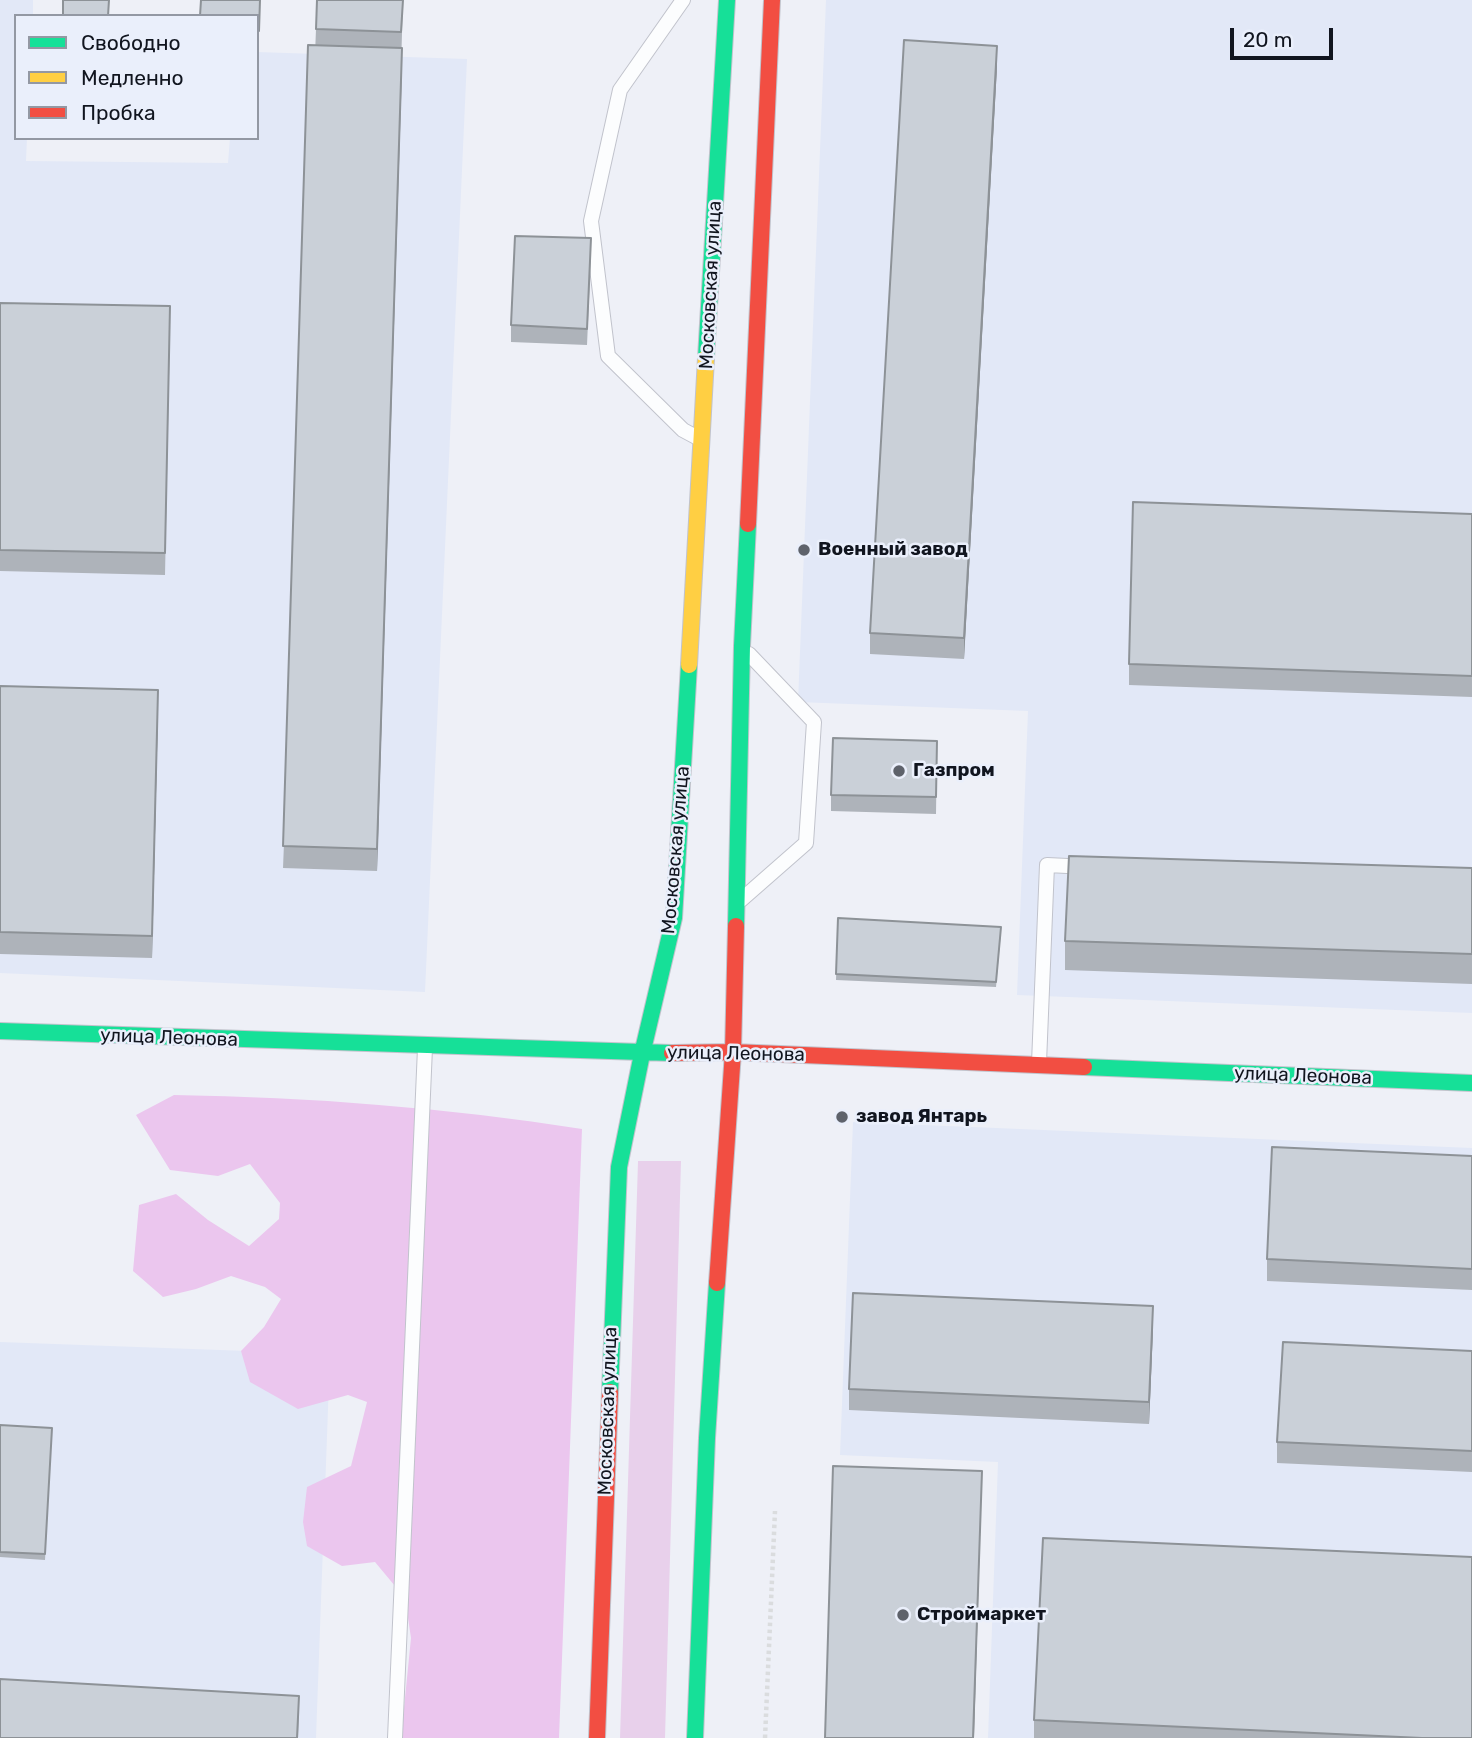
<!DOCTYPE html>
<html>
<head>
<meta charset="utf-8">
<style>
	body { margin:0 }
	#map { position:relative; width:1472px; height:1738px; overflow:hidden; background:#eef0f7; font-family:Rubik,sans-serif }
	canvas { display:block }
	.legend { position:absolute; left:14px; top:14px; width:245px; height:126px; box-sizing:border-box; background:#eaeffb; border:2px solid #9398a3; margin:0; padding:9px 12px; list-style:none; font-size:21px; color:#11151f }
	.legend li { display:flex; align-items:center; gap:14px; height:35px }
	.legend b { width:35px; border:2px solid #9398a3 }
	.scale { position:absolute; left:1230px; top:28px; width:103px; height:32px; box-sizing:border-box; border:4px solid #11151f; border-top:0; padding-left:9px; font-size:21px; line-height:24px; white-space:nowrap; color:#11151f; -webkit-text-stroke:5px #eaeffb; paint-order:stroke }
</style>
</head>
<body>
<div id="map">
<canvas width="1472" height="1738"></canvas>
<ul class="legend">
<li><b style="height:9px;background:#16e098"></b>Свободно</li>
<li><b style="height:9px;background:#ffcf43"></b>Медленно</li>
<li><b style="height:9px;background:#f24e42"></b>Пробка</li>
</ul>
<div class="scale">20 m</div>
</div>
<script>
const g = document.querySelector('canvas').getContext('2d');
g.lineJoin = 'round';
function fill(path, color) {
  g.fillStyle = color;
  g.fill(path, 'evenodd');
}
function trace(path, color, width, dash) {
  g.strokeStyle = color;
  g.lineWidth = width;
  g.lineCap = dash ? 'butt' : 'round';
  g.setLineDash(dash || []);
  g.stroke(path);
}
function write(font, color, halo, rows, align = 'center') {
  g.font = font + ' Rubik,sans-serif';
  g.lineWidth = 5;
  g.setLineDash([]);
  g.textBaseline = 'middle';
  g.strokeStyle = halo;
  g.fillStyle = color;
  for (const [text, x, y, turn = 0] of rows) {
    g.save();
    g.translate(x, y);
    g.rotate((+turn || 0) * Math.PI / 180);
    g.textAlign = isNaN(turn) ? turn : align;
    if (halo) g.strokeText(text, 0, 0);
    g.fillText(text, 0, 0);
    g.restore();
  }
}
fill(new Path2D(`
	M0 0H33V16H16V138H27L26 161 228 163 230 138H257V52L467 59 425 992 0 973Z
	M826 0H1472V1013L1017 995 1028 711 798 702Z
	M853 1122 1472 1148V1738H988L998 1462 840 1455Z
	M0 1342 330 1354 316 1738H0Z`), '#e2e8f7');
fill(new Path2D(`
	M638 1161H681L665 1738H620Z`), '#e8d0eb');
fill(new Path2D(`
	M174 1095C311 1097 447 1108 582 1129L559 1738H401L411 1638 405 1598 375 1562 342 1566 307 1546 303 1522 307 1487 351 1466 367 1402 348 1395 298 1409 250 1382 241 1351 264 1327 281 1299 265 1287 231 1276 196 1289 163 1297 133 1271 139 1205 176 1194 208 1220 249 1246 279 1219 280 1203 250 1164 218 1176 170 1170 136 1115Z`), '#ebc6ee');
const lane = new Path2D(`
	M683 0 620 90 591 221 608 356 683 430 698 438
	M741 900 806 843 814 722 749 654
	M1039 1063 1047 865 1088 867
	M395 1738 425 1048`);
const fast = new Path2D(`
	M706 358 727 0
	M736 926 742 646 748 524
	M0 1031 672 1053
	M1084 1067 1472 1083
	M610 1392 619 1167 642 1054 674 918 689 665
	M695 1738 707 1438 717 1283`);
const slow = new Path2D(`
	M689 665 706 358`);
const jam = new Path2D(`
	M748 524 772 0
	M672 1053 733 1052 1084 1067
	M717 1283 733 1052 736 926
	M597 1738 610 1392`);
trace(lane, '#c1c3cc', 16);
trace(fast, '#c1c3cc', 18);
trace(slow, '#c1c3cc', 18);
trace(jam, '#c1c3cc', 18);
trace(new Path2D(`
	M765 1738 775 1511`), '#dadcde', 4.5, [3.5, 3.5]);
trace(lane, '#fcfdfe', 14);
trace(fast, '#16e098', 16);
trace(slow, '#ffcf43', 16);
trace(jam, '#f24e42', 16);
fill(new Path2D(`
	M403 0 377 871 283 868 316 29Z
	M997 67 964 659 870 654V633Z
	M591 254 587 345 511 342V325Z
	M0 303 170 327 165 575 0 571Z
	M1472 514V697L1129 685V664Z
	M0 686 158 711 152 958 0 954Z
	M937 741 936 814 831 811V795Z
	M1472 868V984L1065 970V941Z
	M838 918 1001 932 996 987 836 980Z
	M1472 1156V1290L1267 1281V1259Z
	M1153 1328 1149 1424 849 1410V1389Z
	M1472 1351V1472L1277 1463V1442Z
	M0 1425 52 1428 45 1560 0 1557Z
	M1034 1720 1472 1738H1034Z`), '#aeb3ba');
fill(new Path2D(`
	M997 46V67L964 659V638Z
	M402 48V69L377 871V849Z
	M158 690V711L152 958V936Z
	M1153 1306V1328L1149 1424V1402Z
	M982 1471 974 1738H973Z
	M299 1696 298 1738H297Z`), '#8d9297');
const building = new Path2D(`
	M63 0H109L108 16H63Z
	M201 0H260L259 31H257V16H200Z
	M317 0H403L401 32 316 29Z
	M904 40 997 46 964 638 870 633Z
	M308 45 402 48 377 849 283 846Z
	M515 236 591 238 587 329 511 325Z
	M0 303 170 306 165 553 0 550Z
	M1133 502 1472 514V676L1129 664Z
	M0 686 158 690 152 936 0 932Z
	M833 738 937 741 936 797 831 795Z
	M1069 856 1472 868V954L1065 941Z
	M838 918 1001 927 996 982 836 974Z
	M1272 1147 1472 1156V1269L1267 1259Z
	M853 1293 1153 1306 1149 1402 849 1389Z
	M1283 1342 1472 1351V1451L1277 1442Z
	M0 1425 52 1428 45 1554 0 1552Z
	M833 1466 982 1471 973 1738H825Z
	M1043 1538 1472 1557V1738H1422L1034 1720Z
	M0 1679 299 1696 297 1738H0Z`);
fill(building, '#cad0d8');
trace(building, '#8d9297', 2);
for (const [x, y, r, color] of [
	[804,550,7,"#5e626b"],
	[899,771,7,"#5e626b"],
	[842,1117,7,"#5e626b"],
	[903,1615,7,"#5e626b"]
]) {
  const dot = new Path2D();
  dot.arc(x, y, r, 0, 2 * Math.PI);
  g.fillStyle = color;
  g.fill(dot);
  trace(dot, '#eaeffb', 2.5);
}
write('19px', '#11151f', '#eaeffb', [
	["Московская улица",711,285,-87],
	["Московская улица",676,850,-85],
	["улица Леонова",169,1038,2],
	["улица Леонова",736,1054,1],
	["улица Леонова",1303,1076,2],
	["Московская улица",608,1411,-88]
]);
write('bold 19px', '#11151f', '#eaeffb', [
	["Военный завод",818,550],
	["Газпром",913,771],
	["завод Янтарь",856,1117],
	["Строймаркет",917,1615]
], 'left');
</script>
</body>
</html>
